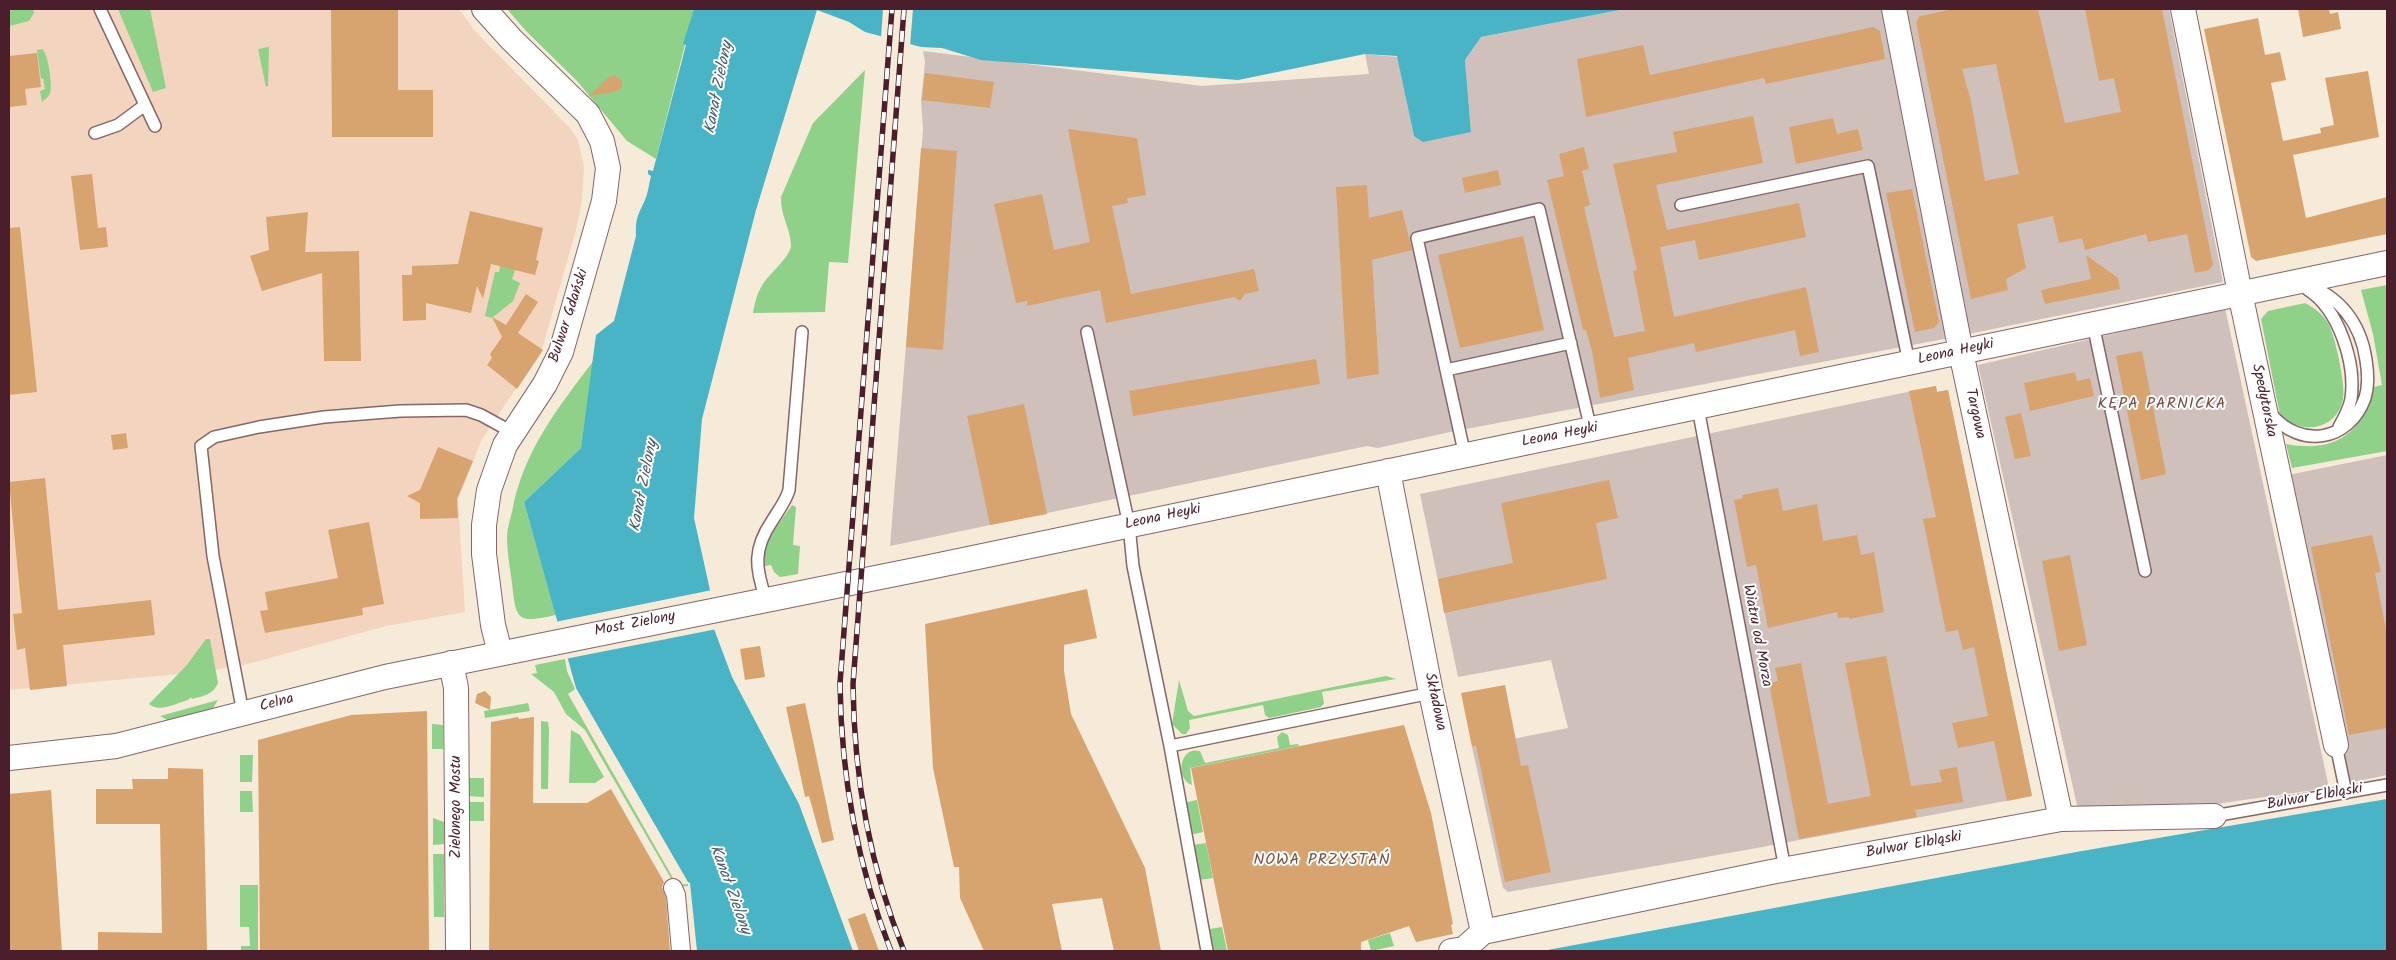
<!DOCTYPE html>
<html>
<head>
<meta charset="utf-8">
<style>
	body { margin:0 }
	#map { position:relative; width:2396px; height:960px; overflow:hidden; background:#f6ebd8; font-family:Kalam,sans-serif }
	canvas { display:block }
	.frame { position:absolute; inset:0; border:10px solid #4a1f2b; pointer-events:none }
</style>
</head>
<body>
<div id="map">
<canvas width="2396" height="960"></canvas>
<div class="frame"></div>
</div>
<script>
const g = document.querySelector('canvas').getContext('2d');
g.lineJoin = 'round';
function fill(path, color) {
  g.fillStyle = color;
  g.fill(path, 'evenodd');
}
function trace(path, color, width, dash) {
  g.strokeStyle = color;
  g.lineWidth = width;
  g.lineCap = dash ? 'butt' : 'round';
  g.setLineDash(dash || []);
  g.stroke(path);
}
function write(font, color, halo, rows, align = 'center') {
  g.font = font + ' Kalam,sans-serif';
  g.lineWidth = 4;
  g.setLineDash([]);
  g.textBaseline = 'middle';
  g.strokeStyle = halo;
  g.fillStyle = color;
  for (const [text, x, y, turn = 0] of rows) {
    g.save();
    g.translate(x, y);
    g.rotate((+turn || 0) * Math.PI / 180);
    g.textAlign = isNaN(turn) ? turn : align;
    if (halo) g.strokeText(text, 0, 0);
    g.fillText(text, 0, 0);
    g.restore();
  }
}
fill(new Path2D(`
	M36 9H459L475 31 570 128 578 140 584 167 582 200 576 230 542 349 481 441 458 500 465 612 386 626 248 664 201 672 9 690V19Z`), '#f3d4bf');
fill(new Path2D(`
	M1625 9H2169L2223 282 1944 339 1450 432 1378 448 1367 446 890 546 923 130 921 100 925 62 923 51 1202 86 1369 74 1365 54 1398 57 1414 136 1471 132 1465 60 1481 37Z
	M2225 308 2329 788 2081 823 1978 365Z
	M1936 386 1937 392 1948 390 2032 796 1757 848 1508 892 1503 888 1472 747 1568 728 1551 660 1458 677 1420 494Z
	M2387 455V775L2349 783 2288 475Z`), '#cfc0bb');
fill(new Path2D(`
	M15 9H33L34 13 29 21 9 26V11Z
	M118 9H150L166 88 153 92Z
	M507 9H694L656 159 627 141 577 81 526 31Z
	M269 47 268 86 266 87 258 49Z
	M42 49C48 53 53 86 50 93 49 97 44 100 42 102L40 91 45 89 43 78 41 79 37 50Z
	M865 70 848 263 829 262 825 312 753 313C755 302 757 293 763 284 769 274 790 257 791 246 791 229 780 215 781 197L813 123Z
	M520 255 512 279 520 283 513 301 492 318 485 316 495 272H499L502 257Z
	M2387 285V451L2292 468 2286 444C2335 453 2361 435 2374 387L2382 385 2373 334 2361 290Z
	M2305 303C2315 308 2322 314 2328 323 2335 335 2346 386 2343 399 2337 430 2301 436 2280 415L2261 319 2268 311Z
	M594 360 581 448 524 502 556 615C518 623 516 622 512 583 510 568 507 553 507 538 507 529 510 520 512 512 523 451 558 408 594 360Z
	M792 505 796 507 793 545 800 546 798 574 780 577 774 572 771 565 765 566C760 543 780 523 792 505Z
	M206 639H210L218 683C213 695 203 696 192 699L191 697 188 700C177 703 159 713 149 704L187 665Z
	M565 659 567 671 575 689 568 694 677 885 688 884V886L676 887 585 730 566 714 554 692 531 674 537 673 535 665Z
	M1386 676 1396 679 1322 692 1324 703 1321 707 1269 718 1265 715 1263 705 1189 720 1190 728 1186 734H1182L1172 724 1179 680 1188 711 1194 716Z
	M218 700 212 710 169 721 160 716Z
	M528 703 530 711 485 718 484 711Z
	M541 721 548 722 549 729 548 789H541Z
	M432 724 443 725V749H432Z
	M571 730 580 735 604 777 595 783H569Z
	M1282 732 1288 735 1290 745 1298 744 1299 746 1190 768 1192 785C1175 779 1179 746 1200 751L1205 763 1279 748 1277 737Z
	M240 755H253L252 782H240Z
	M465 778H484V797L465 796Z
	M240 791H252L253 812H240Z
	M1197 800 1203 832 1190 835 1184 803Z
	M465 802H484V821H465Z
	M433 818 444 822V844L433 845Z
	M1206 843 1213 878 1199 880 1192 845Z
	M433 854H444V917H434Z
	M240 885H258V951H241V946H250L249 927H240Z
	M1222 927 1227 951H1213L1209 929Z
	M1390 933 1394 946 1371 951 1368 940Z`), '#8fd189');
fill(new Path2D(`
	M694 9H1625L1481 37 1465 60 1471 132 1423 142 1414 136 1397 56 1365 54 1238 80 981 60 942 48 921 47 865 32 849 22 817 10 756 210 702 419 694 518 710 590 714 629 732 677 799 804 853 951H697L690 883 688 882 576 688 524 502 581 448 596 335 614 321 636 236C635 219 638 215 645 200 648 193 649 184 651 176L648 174V170L653 171 686 45 683 44Z
	M2387 799V951H1542L2082 851Z`), '#48b4c5');
fill(new Path2D(`
	M883 9H913L910 46 881 38Z
	M712 590 717 629 565 659 555 622Z`), '#f6ebd8');
fill(new Path2D(`
	M331 9H398V90H433V137H332Z
	M1953 9H2038L2065 123 2121 112 2114 78 2099 81 2085 9H2162L2213 265 2209 270 2195 273 2187 234 2148 242 2146 234 2085 250 2082 238 2059 243 2053 216 2017 224 2026 268 2006 279 2008 290 1971 299 1916 22 1920 16ZM1996 64 2019 174 1985 181 1971 101 1962 69Z
	M2298 9H2329L2330 14 2338 12 2341 29 2303 37Z
	M2258 18 2265 55 2280 52 2286 80 2271 83 2283 141 2321 133 2320 128 2334 125 2325 78 2368 71 2379 137 2293 155 2306 218 2387 197V234L2256 261 2251 257 2204 29Z
	M1873 27 1880 31 1885 59 1766 84 1764 78 1586 117 1577 59 1643 45 1650 75Z
	M37 53 41 87 25 89 27 105 9 107V56Z
	M925 73 994 82 990 108 922 100Z
	M614 75 622 80V86L619 91 589 96 609 77Z
	M1753 116 1763 163 1656 185 1667 230 1799 203 1806 237 1699 260 1695 240 1660 247 1674 317 1806 287 1819 352 1800 356 1795 330 1696 352 1694 343 1628 358 1634 390 1600 398 1592 351 1586 330H1583L1547 180 1564 176 1559 154 1584 147 1589 169 1582 171 1590 205 1584 207 1614 337 1645 331 1633 271 1637 270 1613 164 1677 152 1673 132Z
	M1833 118 1837 134 1858 129 1863 150 1796 164 1789 127Z
	M1068 129 1137 138 1146 195 1127 198 1128 203 1112 206 1131 294 1254 269 1259 291 1245 294 1240 301 1234 297 1106 323 1100 290 1027 306V301L1016 303 994 204 1042 194 1054 250 1090 242Z
	M921 148 957 151 943 350 906 347Z
	M1498 170 1501 185 1465 193 1462 178Z
	M92 174 98 228 106 227 108 247 80 250 71 176Z
	M1367 185 1369 218 1402 210 1412 250 1372 260 1379 374 1347 379 1336 187Z
	M1912 189 1939 322 1934 328 1915 332 1886 193Z
	M470 211 543 228 536 260 539 261 535 275 491 264 483 299 477 286 471 313 426 303V320L403 321 402 275H412V266L458 264Z
	M308 212 305 252 359 251 361 361H324L322 273 262 291 250 256 269 250 266 217Z
	M20 227 37 392 9 395V228Z
	M1523 236 1544 330 1460 348 1438 255Z
	M2086 255 2118 278 2120 289 2045 304 2041 290 2091 279Z
	M526 294 538 302 518 333 543 350 517 389 487 365 492 358 490 354 502 337 492 317 506 325Z
	M2142 351 2166 474 2141 480 2116 356Z
	M1316 359 1320 384 1133 416 1129 391Z
	M2075 372 2077 381 2090 378 2094 396 2030 411 2024 383Z
	M1936 386 1937 392 1948 390 2032 796 2007 801 1994 741 1958 748 1952 723 1988 716 1974 647 1963 650 1958 630 1946 632 1923 519 1936 517 1909 391Z
	M1024 404 1047 514 990 525 967 416Z
	M2021 413 2031 456 2015 459 2005 417Z
	M126 433 128 448 113 450 111 435Z
	M438 447 473 461 457 499 458 518 420 519V503L407 496 420 490Z
	M45 478 58 610 151 600 155 635 63 645 67 686 30 690 25 648 17 650 13 614 22 613 9 482Z
	M1609 480 1618 518 1596 523 1607 579 1444 613 1438 579 1513 563 1501 503Z
	M1778 488 1783 511 1817 504 1823 541 1857 535 1861 555 1874 552 1884 612 1849 619V617L1838 618 1837 612 1768 628 1756 565 1747 567 1734 500 1743 498 1742 495Z
	M369 522 384 604 362 608 363 615 265 633 260 611 268 610 265 592 338 578 328 530Z
	M2372 535 2381 572 2375 573 2387 635V728L2349 735 2311 547Z
	M2070 555 2087 645 2059 651 2042 561Z
	M1087 589 1097 638 1064 645V671L1071 714 1145 868 1161 951H1114L1102 898 1052 904 1062 951H984L960 898 959 867H954L933 768 925 624Z
	M760 646 765 677 745 680 740 649Z
	M1886 656 1911 786 1942 782 1939 770 1957 767 1963 802 1915 810 1917 817 1799 839 1769 683 1778 681 1775 668 1801 663 1828 804 1871 796 1845 663Z
	M1505 685 1521 766 1528 765 1551 872 1505 882 1476 746 1472 747 1461 693Z
	M485 691 491 697 490 710 475 703 477 694Z
	M805 703 834 840 822 843 809 796 805 797 786 707Z
	M427 711 429 951H260L258 740 351 715Z
	M518 717 519 719 534 717 533 803H587L611 789 664 882 662 887 666 898 670 951H489L491 722Z
	M1404 725 1431 813 1453 924 1451 925 1453 934 1416 942 1409 926 1361 942V951H1228L1191 768Z
	M168 768 203 769 207 951H98V932L162 933 160 824H96V789H133L132 779H168Z
	M51 790 62 951H10L9 794Z
	M865 913 879 951H859L848 919Z`), '#d7a46f');
const service = new Path2D(`
	M100 9 155 126
	M95 133 118 125 145 105
	M1681 205 1868 166 1909 363
	M2307 289C2339 309 2356 363 2351 399 2349 409 2344 418 2339 427
	M2093 324 2145 571
	M1087 332 1129 525 1133 566 1170 746 1431 693
	M1446 370 1571 343
	M1698 408 1785 869
	M2271 414C2300 449 2349 442 2365 398 2369 385 2368 372 2366 360 2361 324 2340 296 2305 284
	M1465 456 1417 238 1539 209 1591 430
	M766 599C755 568 753 549 772 521 778 511 786 501 789 490L802 332
	M243 713 213 556 201 446 214 437 259 427 324 417 400 411 466 410 481 415 512 432
	M2336 745 2346 793
	M1170 746 1207 951
	M2214 816 2387 785`);
const pedestrian = new Path2D(`
	M673 888 676 895 681 951`);
const minor = new Path2D(`
	M484 9 512 40 588 114 602 141 608 168 604 201 561 352 545 384 505 445 489 490 484 525V554L493 625 500 653
	M1894 9 1961 352 2061 819
	M2183 9 2240 293 2336 745
	M1388 471 1431 693 1483 932
	M451 663 456 688 458 951
	M9 758 116 746 385 677 925 568 2387 263
	M1451 951 1464 949 1483 932 1771 872 2061 819 2214 816`);
trace(service, '#866668', 14);
trace(pedestrian, '#866668', 20);
trace(minor, '#866668', 26);
trace(service, '#fff', 11);
trace(pedestrian, '#fff', 18);
trace(minor, '#fff', 24);
const rail = new Path2D(`
	M904 9 853 684C854 777 869 865 904 951
	M891 951C857 865 841 776 840 683L892 9`);
trace(rail, '#4a1f2b', 5.5);
trace(rail, '#fff', 4, [11]);
write('15px', '#4a1f2b', '#fff', [
	["Bulwar Gdański",570,316,-72],
	["Leona Heyki",1956,353,-12],
	["Spedytorska",2263,401,78],
	["Targowa",1974,414,78],
	["Leona Heyki",1560,436,-11],
	["Leona Heyki",1163,518,-12],
	["Most Zielony",635,625,-11],
	["Wiatru od Morza",1756,636,79],
	["Składowa",1434,702,78],
	["Celna",277,704,-15],
	["Bulwar Elbląski",2315,798,-10],
	["Zielonego Mostu",457,807,-90],
	["Bulwar Elbląski",1914,846,-10]
]);
write('italic 16px', '#495b69', '#fff', [
	["Kanał Zielony",720,88,-79],
	["Kanał Zielony",645,486,-79],
	["Kanał Zielony",729,890,70]
]);
g.letterSpacing = '1px';
write('16px', '#7b4e43', '#fff', [
	["KĘPA PARNICKA",2162,405],
	["NOWA PRZYSTAŃ",1322,861]
]);
g.letterSpacing = '0px';
</script>
</body>
</html>
